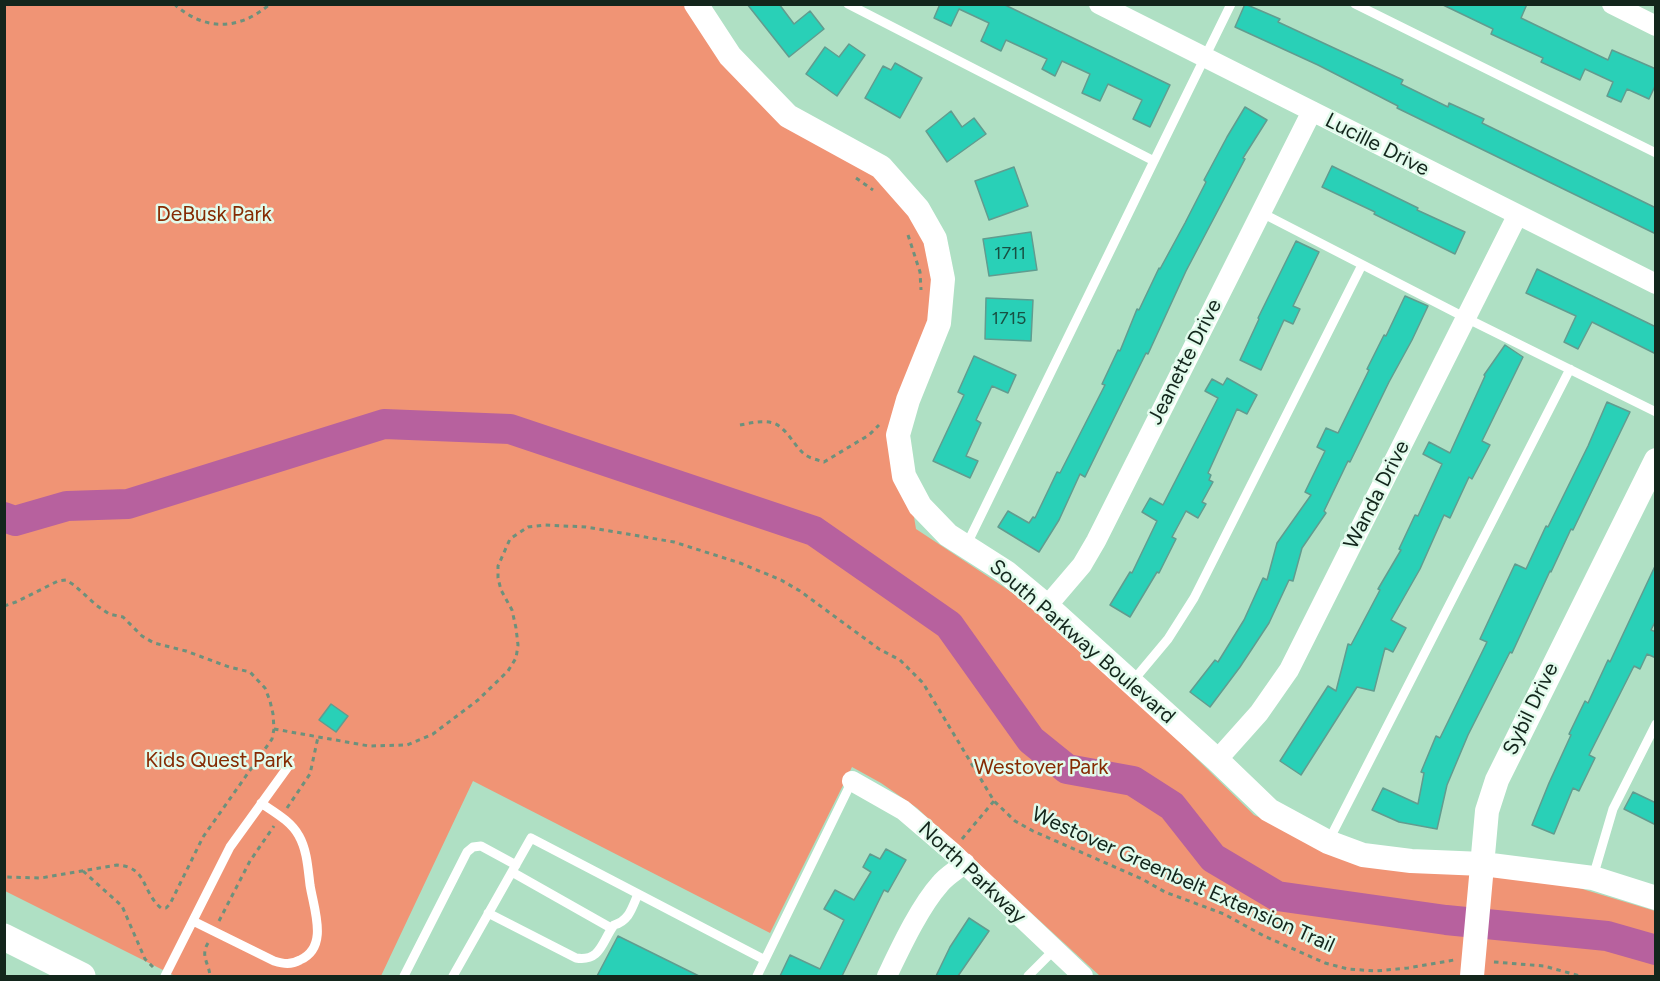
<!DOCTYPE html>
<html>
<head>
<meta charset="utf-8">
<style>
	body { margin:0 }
	#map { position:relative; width:1660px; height:981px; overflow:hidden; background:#afe0c4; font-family:Figtree,sans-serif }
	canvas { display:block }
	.frame { position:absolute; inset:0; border:6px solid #13261c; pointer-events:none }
</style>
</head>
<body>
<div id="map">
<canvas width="1660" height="981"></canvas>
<div class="frame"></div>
</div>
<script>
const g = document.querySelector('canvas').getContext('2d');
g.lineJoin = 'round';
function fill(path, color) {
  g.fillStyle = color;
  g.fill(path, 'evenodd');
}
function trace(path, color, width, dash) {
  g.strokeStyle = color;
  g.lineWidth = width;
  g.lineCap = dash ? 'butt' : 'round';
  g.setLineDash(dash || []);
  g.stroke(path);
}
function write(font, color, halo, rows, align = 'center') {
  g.font = font + ' Figtree,sans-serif';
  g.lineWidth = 5;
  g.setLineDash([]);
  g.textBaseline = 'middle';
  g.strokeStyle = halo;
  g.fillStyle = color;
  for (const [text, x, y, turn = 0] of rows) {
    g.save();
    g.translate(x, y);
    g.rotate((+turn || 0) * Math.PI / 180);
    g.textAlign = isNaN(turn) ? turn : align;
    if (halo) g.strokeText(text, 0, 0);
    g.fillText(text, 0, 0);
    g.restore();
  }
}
fill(new Path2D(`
	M4 5H685L703 30 900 197 927 243 935 303 896 408 916 529 1025 601 1140 703 1254 815 1361 864 1546 878 1655 911V976H1100L917 808 881 783 852 767 770 933 473 781 381 976H175L5 891Z`), '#f09475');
trace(new Path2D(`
	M4 517 15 521 67 506 128 504 384 424 510 429 814 531 949 625 1031 740 1067 769 1133 781 1172 806 1213 858 1277 896 1446 920 1607 936 1656 950`), '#b7619e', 30);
const building = new Path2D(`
	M747 4H779L794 24 810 11 824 29 789 57Z
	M940 4H1003L1170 85 1150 127 1133 119 1142 100 1108 84 1100 101 1082 93 1090 74 1062 61 1055 76 1042 69 1047 59 1006 40 1001 51 981 41 989 23 959 9 951 26 934 18Z
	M1245 4 1280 19 1278 22 1403 80 1401 84 1448 107 1449 103 1484 119 1482 123 1656 208V234L1397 108 1398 106 1318 65 1235 27Z
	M1441 4H1527L1521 18 1608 60 1612 50 1656 69V84L1649 99 1627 89 1621 102 1607 96 1613 82 1585 69 1580 80 1541 62 1543 58 1491 34 1493 29Z
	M849 44 865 55 837 96 806 74 825 47 839 57Z
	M895 63 922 78 900 118 865 98 883 66 891 70Z
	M1245 107 1267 120 1243 158 1245 159 1186 271 1148 354 1146 353 1085 477 1080 474 1059 520 1039 552 998 527 1008 511 1029 523 1033 517 1035 518 1057 472 1060 473 1105 385 1102 384 1118 350 1120 351 1137 309 1139 310 1159 268 1160 269 1185 223 1206 182 1204 180 1227 137Z
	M951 111 962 127 974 118 986 134 947 162 926 131Z
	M1332 166 1418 208 1417 210 1465 232 1455 254 1374 214 1375 212 1322 187Z
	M1014 167 1028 206 989 220 975 181Z
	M1031 232 1037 270 989 276 983 239Z
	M1296 241 1319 252 1293 306 1300 309 1293 324 1284 320 1261 370 1240 360 1259 319 1258 318Z
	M1537 269 1656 327V354L1592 322 1578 349 1564 342 1576 316 1526 293Z
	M1405 296 1428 306 1412 340 1389 382 1350 462 1348 461 1324 511 1326 513 1302 548 1293 581 1289 580 1269 623 1240 667 1210 707 1190 692 1215 660 1218 662 1244 620 1263 578 1267 580 1277 543 1311 495 1305 492 1325 451 1317 447 1326 428 1338 433 1369 370 1367 369 1384 335 1386 336Z
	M986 298 1033 300 1031 341 985 339Z
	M1505 345 1523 357 1482 441 1490 445 1472 479 1469 477 1450 518 1444 515 1420 569 1391 620 1406 628 1393 652 1385 648 1374 691 1357 687 1301 775 1280 761 1328 686 1336 691 1348 644 1351 645 1380 590 1378 589 1401 550 1399 549 1415 515 1418 516 1442 464 1423 454 1429 442 1450 453 1485 376 1484 375Z
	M974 356 1016 375 1008 393 992 386 976 420 981 423 966 456 978 461 970 478 933 461 964 395 958 392Z
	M1227 378 1257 395 1247 414 1237 409 1208 473 1211 475 1209 480 1213 482 1202 502 1206 504 1198 518 1186 511 1172 537 1176 539 1159 573 1157 572 1130 617 1110 605 1130 572 1132 573 1157 521 1142 512 1150 498 1163 505 1218 398 1205 391 1212 379 1223 385Z
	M1607 402 1630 412 1573 530 1571 529 1551 572 1550 571 1512 653 1510 652 1468 735 1447 785 1437 829 1399 822 1372 810 1383 788 1418 804 1424 773 1421 772 1436 736 1440 738 1487 642 1480 639 1515 564 1526 569 1546 526 1548 527 1588 446Z
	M1656 564V620L1651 630 1656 632V658L1647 654 1640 669 1634 666 1589 755 1595 758 1579 791 1573 788 1554 834 1532 825 1549 783 1571 735 1569 734 1585 701 1588 703 1608 660 1610 662Z
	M331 704 348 716 336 732 319 720Z
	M1633 792 1656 803V825L1624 809Z
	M886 849 906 860 888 892 884 890 842 976H780L790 955 820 969 844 920 824 909 835 890 854 900 871 872 863 867 870 854 880 859Z
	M969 918 989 931 958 976H936L950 947Z
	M618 936 699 976H597Z`);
fill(building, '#29d0b7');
trace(building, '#619c8f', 1.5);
trace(new Path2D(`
	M174 4C204 31 239 31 270 4
	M856 178 873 190
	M908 235 920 272 921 290
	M740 425C751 423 763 420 773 423 786 427 793 444 803 453 808 458 818 460 824 462L869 435 879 425
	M4 606 16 602 58 581 66 580 74 585 96 605 109 614 123 617 142 636 154 643 186 651 229 667 250 672 265 688 270 701 273 714 274 729 272 739 203 837 170 904 166 908H161C141 891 148 867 117 865L41 878 4 877
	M274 729 369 746 407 745 433 734 478 700 508 671 516 658 518 645 516 628 512 610 501 590 498 578V566L510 539 528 527 545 525 586 527 674 542 740 563 781 580 800 591 879 649 900 660 923 683 994 801 1015 821 1033 831 1142 879 1165 892 1224 914 1264 936 1325 963 1348 969 1376 971 1408 968 1454 960
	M260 757 274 768
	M287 808 310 774 318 737
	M962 839 994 801
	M83 871 122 906 145 959 155 969
	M219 921 250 861 274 826
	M208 943C200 956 209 963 210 976
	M1494 962 1544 966 1580 976`), '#6d917c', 3, [4.5, 4.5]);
trace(new Path2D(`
	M848 4 1154 161 1231 4
	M1355 4 1656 153
	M1260 212 1466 318 1656 412
	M966 546 1154 161
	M1132 682 1168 639 1194 598 1362 265
	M1329 840 1570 369
	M512 872 611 928
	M1593 877 1613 809 1656 724
	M488 913 576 958C601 962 602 941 614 925 629 921 632 908 638 894
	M193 921 274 961C284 964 291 965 300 960 329 947 314 910 310 885 308 869 307 850 299 836 291 821 274 812 261 803
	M165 976 230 847 290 764
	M404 976 467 852 473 847 481 846 516 865
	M453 976 531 838 765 960
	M757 976 852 781
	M1028 976 1054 950`), '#fff', 9);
trace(new Path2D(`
	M1099 4 1656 284
	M1612 4 1656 26
	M1047 606 1082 565 1096 541 1312 111
	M1217 760 1259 713 1289 670 1517 216
	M852 781 903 810 951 851 1083 976
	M887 976C900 949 920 906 940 884 946 876 957 870 965 863`), '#fff', 20);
trace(new Path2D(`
	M696 4 730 56 788 116 881 167 918 209 935 239 943 279 939 323 908 400 898 435 904 476 920 506 948 535 1006 572 1047 606 1217 760 1269 810 1328 842 1363 855 1411 861 1483 864 1593 878 1656 898
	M1472 976 1487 811 1497 780 1656 460`), '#fff', 24);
trace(new Path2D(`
	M4 937 82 976`), '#fff', 27);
write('18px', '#185043', null, [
	["1711",1010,254],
	["1715",1009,319]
]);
write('21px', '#13261c', '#e2fbec', [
	["Lucille Drive",1377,145,27],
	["Jeanette Drive",1185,362,-63],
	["Wanda Drive",1377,495,-63],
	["South Parkway Boulevard",1082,642,41],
	["Sybil Drive",1531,709,-64],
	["North Parkway",972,873,43],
	["Westover Greenbelt Extension Trail",1183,880,24]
]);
write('21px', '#852b03', '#e2fbec', [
	["DeBusk Park",214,215],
	["Kids Quest Park",219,761],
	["Westover Park",1041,768]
]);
</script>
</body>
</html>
